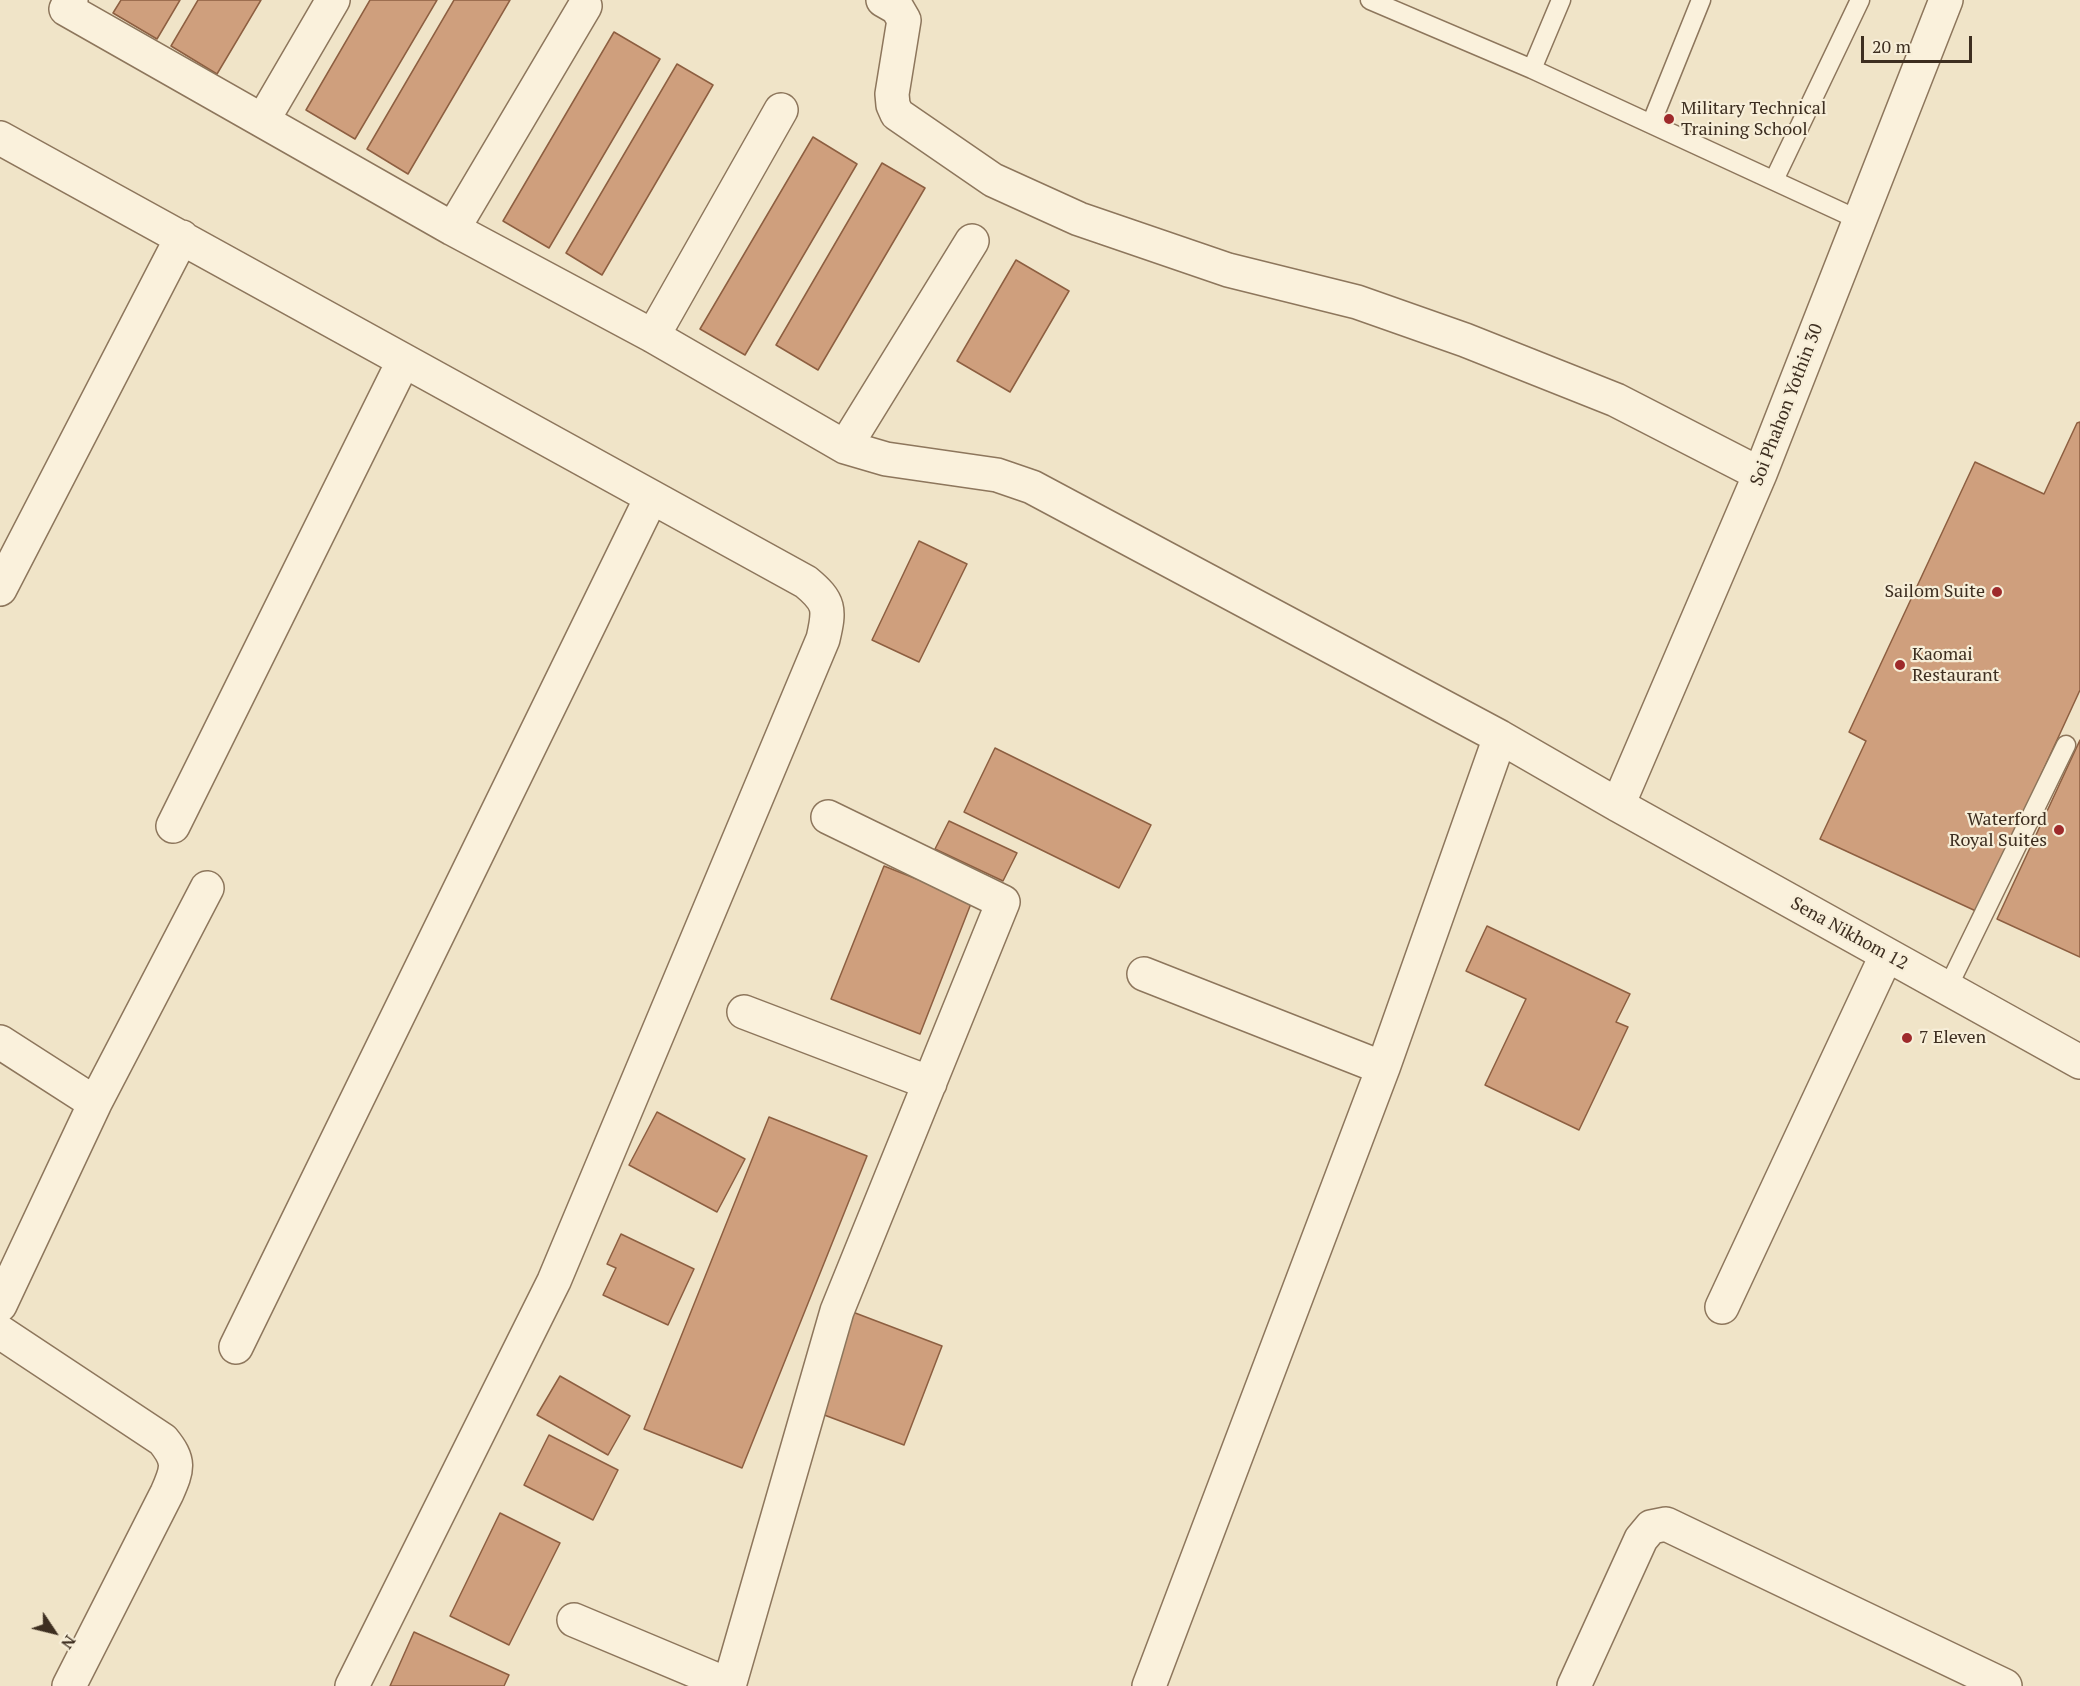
<!DOCTYPE html>
<html>
<head>
<meta charset="utf-8">
<style>
	body { margin:0 }
	#map { position:relative; width:2080px; height:1686px; overflow:hidden; background:#f0e4c8; font-family:"PT Serif",serif }
	canvas { display:block }
	.north { position:absolute; left:24px; top:1602px; width:60px; height:60px; -webkit-text-stroke:4px #f7eed8; paint-order:stroke; rotate:125deg; font-size:16px; font-weight:700; line-height:24px; text-align:center; color:#3d2e20 }
	.north::after { content:''; display:block; margin:auto; width:21px; height:27px; background:#3d2e20; clip-path:polygon(50% 0,100% 100%,50% 72%,0 100%) }
	.scale { position:absolute; left:1861px; top:36px; width:111px; height:27px; box-sizing:border-box; border:3px solid #3d2e20; border-top:0; padding-left:8px; font-size:18px; line-height:21px; white-space:nowrap; color:#3d2e20; -webkit-text-stroke:4px #f7eed8; paint-order:stroke }
</style>
</head>
<body>
<div id="map">
<canvas width="2080" height="1686"></canvas>
<div class="north">N</div>
<div class="scale">20 m</div>
</div>
<script>
const g = document.querySelector('canvas').getContext('2d');
g.lineJoin = 'round';
function fill(path, color) {
  g.fillStyle = color;
  g.fill(path, 'evenodd');
}
function trace(path, color, width, dash) {
  g.strokeStyle = color;
  g.lineWidth = width;
  g.lineCap = dash ? 'butt' : 'round';
  g.setLineDash(dash || []);
  g.stroke(path);
}
function write(font, color, halo, rows, align = 'center') {
  g.font = font + ' "PT Serif",serif';
  g.lineWidth = 4.5;
  g.setLineDash([]);
  g.textBaseline = 'middle';
  g.strokeStyle = halo;
  g.fillStyle = color;
  for (const [text, x, y, turn = 0] of rows) {
    g.save();
    g.translate(x, y);
    g.rotate((+turn || 0) * Math.PI / 180);
    g.textAlign = isNaN(turn) ? turn : align;
    if (halo) g.strokeText(text, 0, 0);
    g.fillText(text, 0, 0);
    g.restore();
  }
}
const building = new Path2D(`
	M121 0H180L157 39 113 13Z
	M198 0H261L217 74 171 46Z
	M370 0H437L355 139 306 110Z
	M454 0H510L408 174 367 149Z
	M614 32 660 59 549 248 503 221Z
	M677 64 713 85 602 275 566 253Z
	M813 137 857 164 745 355 700 329Z
	M882 163 925 188 818 370 776 345Z
	M1016 260 1069 291 1010 392 957 361Z
	M2080 422V690L1978 912 1820 839 1866 741 1849 732 1975 462 2044 494 2077 423Z
	M919 541 967 564 919 662 872 640Z
	M2080 740V957L1997 919Z
	M995 748 1151 825 1119 888 964 812Z
	M949 821 1017 853 1003 881 935 849Z
	M884 866 972 901 920 1034 831 999Z
	M1487 926 1630 994 1616 1022 1628 1027 1579 1130 1485 1085 1526 999 1466 971Z
	M657 1112 745 1159 717 1212 629 1165Z
	M769 1117 867 1156 742 1468 644 1429Z
	M621 1234 694 1269 668 1325 603 1295 616 1268 607 1264Z
	M850 1311 942 1346 904 1445 811 1410Z
	M560 1376 630 1416 608 1455 537 1415Z
	M549 1435 618 1470 593 1520 524 1485Z
	M500 1513 560 1543 509 1645 450 1616Z
	M414 1632 509 1675 504 1686H390Z`);
fill(building, '#cf9f7d');
trace(building, '#8d5f41', 1.5);
const lane = new Path2D(`
	M1370 0 1532 69 1859 220
	M1532 69 1561 0
	M1651 124 1701 0
	M1774 180 1860 0
	M1947 989 2066 745`);
const street = new Path2D(`
	M71 0 66 9 453 229 653 336 845 447 886 459 997 475 1032 487 1500 737 1618 805 2080 1062
	M883 0 897 8 904 20 892 94 893 105 897 114 993 180 1079 219 1228 270 1357 302 1465 340 1616 400 1760 474
	M263 120 333 0
	M0 138C269 285 536 436 806 582 830 602 830 609 823 639L554 1281 352 1686
	M453 229 585 6
	M653 336 781 110
	M845 447 972 241
	M0 589 182 237
	M1618 805 1760 474 1946 0
	M173 826 403 362
	M1144 974 1383 1068
	M744 1012 930 1083
	M0 1042 95 1103
	M0 1305 95 1103 207 888
	M1722 1307 1886 956
	M0 1332 163 1440C180 1461 178 1468 167 1493L69 1686
	M236 1347 651 498
	M574 1620 729 1685
	M729 1686 837 1311 1003 902 828 817
	M1149 1686 1383 1068 1500 737
	M1574 1686 1641 1539 1651 1527 1666 1524 2005 1686`);
trace(lane, '#8d765c', 21);
trace(street, '#8d765c', 36);
trace(lane, '#faf1dc', 18);
trace(street, '#faf1dc', 33);
for (const [x, y, r, color] of [
	[1669,119,6,"#9e2a2b"],
	[1997,592,6,"#9e2a2b"],
	[1900,665,6,"#9e2a2b"],
	[2059,830,6,"#9e2a2b"],
	[1907,1038,6,"#9e2a2b"]
]) {
  const dot = new Path2D();
  dot.arc(x, y, r, 0, 2 * Math.PI);
  g.fillStyle = color;
  g.fill(dot);
  trace(dot, '#f7eed8', 2);
}
write('18px', '#3d2e20', '#f7eed8', [
	["Military Technical",1681,109],
	["Training School",1681,130],
	["Sailom Suite",1985,592,"right"],
	["Kaomai",1912,655],
	["Restaurant",1912,676],
	["Waterford",2047,820,"right"],
	["Royal Suites",2047,841,"right"],
	["7 Eleven",1919,1038]
], 'left');
write('18px', '#3d2e20', '#f7eed8', [
	["Soi Phahon Yothin 30",1787,405,-69],
	["Sena Nikhom 12",1849,934,29]
]);
</script>
</body>
</html>
